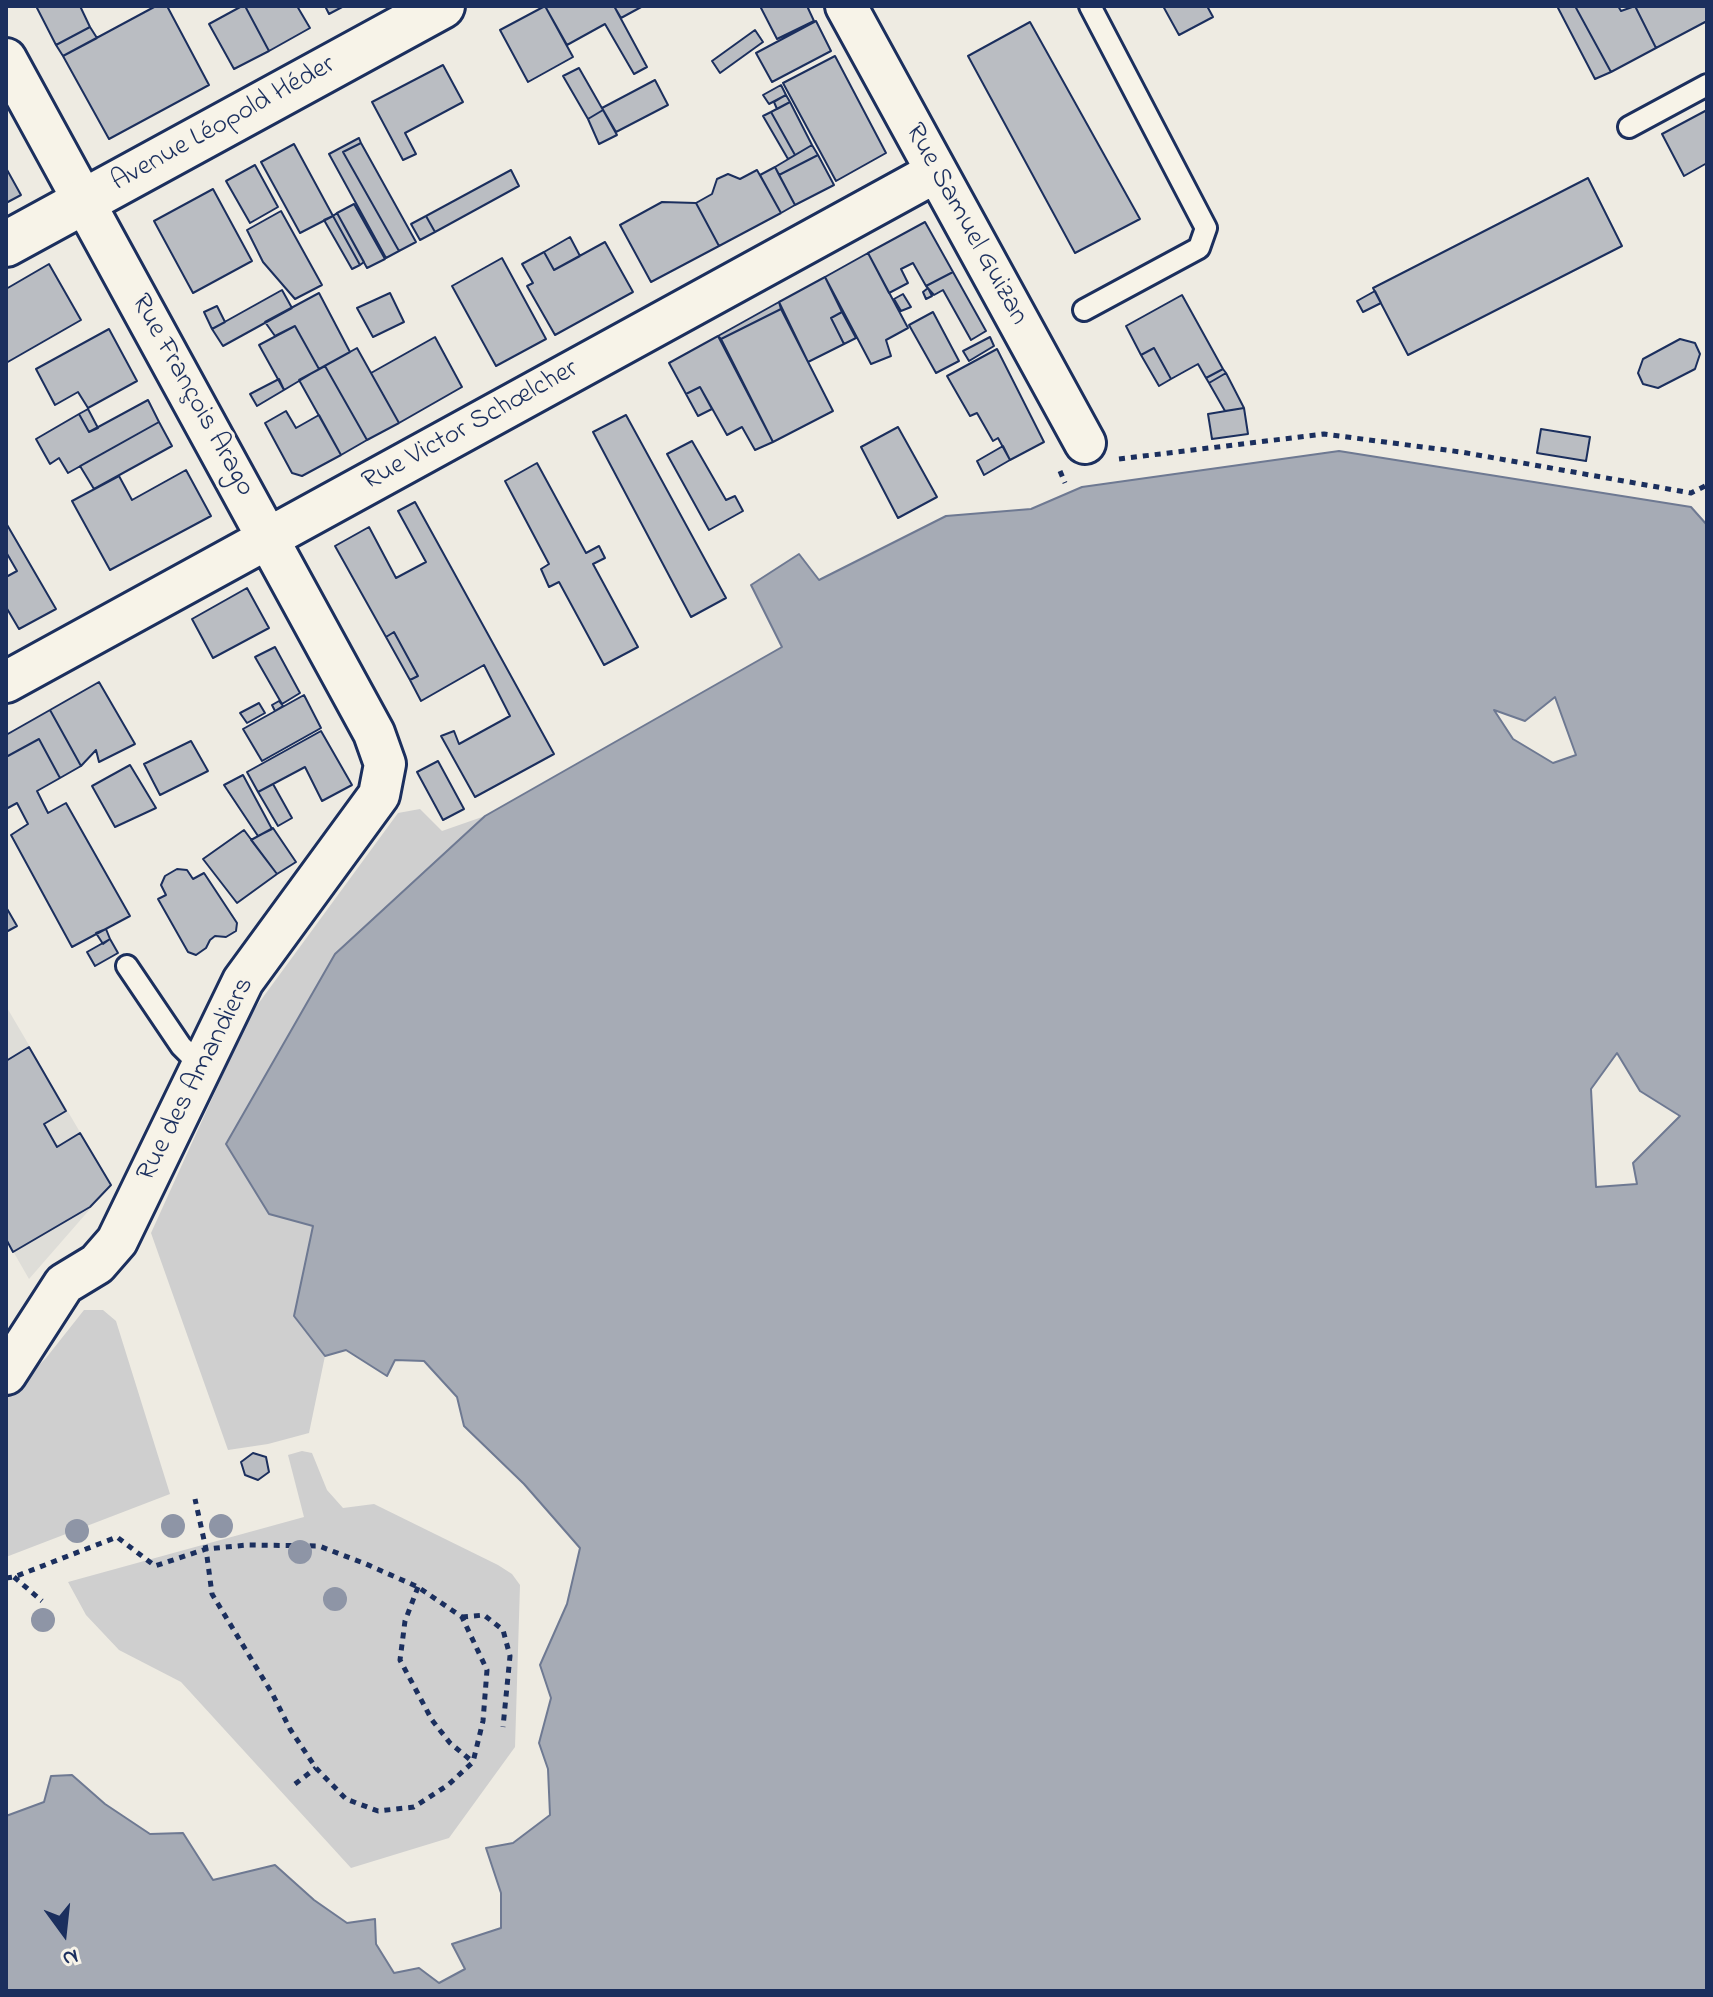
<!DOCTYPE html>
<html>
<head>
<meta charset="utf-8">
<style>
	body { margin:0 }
	#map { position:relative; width:1713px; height:1997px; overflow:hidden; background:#eeebe2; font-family:"Indie Flower",sans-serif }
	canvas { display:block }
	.frame { position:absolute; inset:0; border:8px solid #1b2f5e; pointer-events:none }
	.north { position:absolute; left:24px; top:1893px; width:80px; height:80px; -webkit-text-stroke:6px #f7f3e8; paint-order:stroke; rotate:165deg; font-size:22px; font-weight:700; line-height:32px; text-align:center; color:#1b2f5e }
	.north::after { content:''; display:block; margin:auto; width:28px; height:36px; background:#1b2f5e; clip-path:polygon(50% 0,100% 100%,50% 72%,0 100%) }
</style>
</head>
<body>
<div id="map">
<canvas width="1713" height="1997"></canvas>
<div class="frame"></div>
<div class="north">N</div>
</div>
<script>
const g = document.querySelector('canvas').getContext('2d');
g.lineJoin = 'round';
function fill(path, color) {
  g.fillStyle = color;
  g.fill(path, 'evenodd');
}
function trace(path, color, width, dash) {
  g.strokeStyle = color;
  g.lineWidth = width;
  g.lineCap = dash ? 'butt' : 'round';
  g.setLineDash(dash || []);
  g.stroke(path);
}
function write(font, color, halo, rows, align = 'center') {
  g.font = font + ' "Indie Flower",sans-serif';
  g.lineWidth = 6;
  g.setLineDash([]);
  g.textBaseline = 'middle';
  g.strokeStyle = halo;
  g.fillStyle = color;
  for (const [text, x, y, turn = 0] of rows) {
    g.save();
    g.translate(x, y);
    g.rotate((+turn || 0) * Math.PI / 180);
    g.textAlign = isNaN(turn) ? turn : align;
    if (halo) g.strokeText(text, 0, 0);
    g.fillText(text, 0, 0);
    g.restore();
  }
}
fill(new Path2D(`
	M6 1006 111 1185 29 1279 6 1239Z`), '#deddd8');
fill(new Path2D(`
	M420 809 442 831 485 816 335 954 313 1226 295 1316 325 1356 309 1433 268 1444 228 1450 151 1233 250 1015 398 813Z
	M84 1310H103L116 1321 170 1494 6 1557V1398L46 1358Z
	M302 1451 312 1453 327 1490 343 1508 374 1504 498 1565 512 1574 520 1585 515 1747 449 1838 351 1868 181 1682 119 1650 86 1615 68 1582 304 1517 288 1455Z`), '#cfcfcf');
const water = new Path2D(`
	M1339 451 1691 507 1707 525V1991H6V1816L44 1802 51 1776 72 1775 105 1804 150 1834 183 1833 213 1880 275 1865 314 1900 347 1923 375 1919 376 1944 394 1973 419 1968 439 1983 465 1969 452 1944 501 1928V1893L486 1848 513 1843 550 1815 548 1769 539 1743 551 1698 540 1665 567 1604 580 1548 524 1484 464 1426 457 1397 424 1361 395 1360 387 1376 346 1350 325 1356 294 1316 313 1226 269 1214 226 1144 335 954 485 816 782 647 751 585 799 554 819 580 946 516 1031 509 1082 487ZM1555 697 1576 755 1553 763 1513 739 1494 710 1525 721ZM1617 1053 1640 1091 1680 1116 1633 1163 1637 1184 1596 1187 1591 1089Z`);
fill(water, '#a6abb5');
trace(water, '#6e7992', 2);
const building = new Path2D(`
	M36 6H80L90 27 56 45Z
	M156 6H167L209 85 109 139 63 56Z
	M242 6H245L269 51 234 69 209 24Z
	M245 6H297L310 28 269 51Z
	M325 6H344L329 14Z
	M545 6H614L647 67 634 74 605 24 567 45Z
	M545 6 573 57 528 82 500 30Z
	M614 6H643L621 18Z
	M760 6H807L814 21 777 39Z
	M1163 6H1207L1213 17 1179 35Z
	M1557 6H1575L1611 72 1595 79Z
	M1575 6H1618L1621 11 1635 6 1656 48 1611 72Z
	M1635 6H1707V21L1656 48Z
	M816 21 831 51 772 82 756 53Z
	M1030 22 1140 219 1075 253 968 56Z
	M90 27 97 38 63 56 56 45Z
	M755 30 763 42 720 73 712 61Z
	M835 56 886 153 836 181 783 83Z
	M443 65 463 102 405 133 416 154 403 160 372 102Z
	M579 68 603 110 588 119 563 76Z
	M655 80 668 105 616 132 602 108Z
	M781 85 786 95 769 104 763 95Z
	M786 95 790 102 777 109 774 102Z
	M790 102 812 145 795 155 771 112Z
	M603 110 617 135 599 144 588 119Z
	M1707 110V163L1684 176 1662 134Z
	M771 112 795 155 788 159 763 116Z
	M359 138 361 143 343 152 399 251 386 258 329 154Z
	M361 143 416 242 399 251 343 152Z
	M294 144 333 216 300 233 261 162Z
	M812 145 818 155 779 175 775 167Z
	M818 155 834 185 795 205 779 175Z
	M255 165 278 207 250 223 226 181Z
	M775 167 795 205 781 213 760 175Z
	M6 168 21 195 6 203Z
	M511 170 519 186 435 232 426 216Z
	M757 170 781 213 719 246 696 203 712 194 717 179 728 174 740 179Z
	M1588 178 1622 246 1408 355 1373 288Z
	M213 189 252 261 193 293 154 221Z
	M662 202 696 203 719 246 651 282 620 225Z
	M354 204 385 259 367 268 337 213Z
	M281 211 322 285 295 299 263 262 247 230Z
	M337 213 364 262 360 265 333 216Z
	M333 216 360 265 352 269 324 220Z
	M426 216 435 232 420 240 411 224Z
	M925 222 953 272 926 286 913 263 901 269 908 283 889 293 868 253Z
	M570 237 580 256 554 270 544 252Z
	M605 242 633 292 555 335 527 286 533 283 522 264 544 252 554 270Z
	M868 253 908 328 886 340 891 356 871 364 825 277Z
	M502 258 546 339 496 366 452 286Z
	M49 264 81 320 6 363V289Z
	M953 272 986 331 971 340 943 290 934 295 926 286Z
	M825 277 842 312 831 318 844 344 808 362 779 302Z
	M928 288 932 296 926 299 923 292Z
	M282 290 292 308 223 346 212 329Z
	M1375 291 1381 303 1363 312 1357 301Z
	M319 293 350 352 319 369 295 326 275 336 265 322Z
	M390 293 404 322 373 337 357 308Z
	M903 294 911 307 901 311 894 299Z
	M1182 295 1223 369 1206 378 1198 364 1171 379 1154 348 1141 355 1126 326Z
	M779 302 781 309 721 339 718 336Z
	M217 306 225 322 212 329 204 312Z
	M781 309 833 411 773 442 721 339Z
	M842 312 856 338 844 344 831 318Z
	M933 312 959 361 936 373 909 325Z
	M295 326 319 369 284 390 259 345Z
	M109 329 137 381 88 408 78 392 55 405 36 369Z
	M718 336 773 442 755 450 742 427 727 435 700 387 686 394 669 363Z
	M435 337 462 387 399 423 371 373Z
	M990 337 994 346 969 361 963 351Z
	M1680 339 1695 343 1700 354 1695 369 1658 388 1643 384 1638 373 1643 359Z
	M357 348 399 423 367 440 325 366Z
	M1154 348 1171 379 1159 386 1141 355Z
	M997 349 1044 442 1010 460 998 438 993 441 977 413 970 416 947 376Z
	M325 366 367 440 341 455 299 380Z
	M1223 369 1226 373 1209 383 1206 378Z
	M1226 373 1244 408 1225 411 1209 383Z
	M279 379 284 390 257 406 250 394Z
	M700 387 712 409 698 416 686 394Z
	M148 400 159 422 68 473 59 458 50 464 36 439 79 414 89 432Z
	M1244 408 1248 434 1212 439 1208 414Z
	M88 409 98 428 89 432 79 414Z
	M286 411 296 428 319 415 341 455 302 476 292 473 265 423Z
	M626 415 726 598 691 617 593 432Z
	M159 422 172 446 94 489 80 466Z
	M898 427 937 497 898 518 861 447Z
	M1541 429 1590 437 1586 461 1537 453Z
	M692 441 726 500 735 496 743 511 709 530 667 454Z
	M1003 446 1010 460 984 475 977 461Z
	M537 463 586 553 599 546 605 558 593 564 638 647 604 665 559 582 549 587 541 569 549 564 505 481Z
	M186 470 211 516 110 570 72 501 119 476 132 500Z
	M415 502 554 754 475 797 441 736 454 731 459 744 510 716 484 665 421 701 410 680 418 676 394 632 386 637 335 546 369 527 396 578 426 562 398 511Z
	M6 523 56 609 19 629 6 607V577L17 571 6 552Z
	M247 588 269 628 213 658 192 619Z
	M394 632 418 676 410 680 386 637Z
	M275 647 300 693 282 704 255 657Z
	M99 682 135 744 99 762 96 750 81 766 50 710Z
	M304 695 321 728 262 761 243 729Z
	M279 701 283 706 275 711 272 705Z
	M259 703 265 713 247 723 240 713Z
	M50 710 81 766 60 778 39 739 6 757V735Z
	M321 731 352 785 322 801 305 767 258 792 247 772Z
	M39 739 60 778 37 791 48 813 66 803 130 916 72 947 11 835 28 824 17 803 6 809V757Z
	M191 741 208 771 160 795 144 764Z
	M438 761 464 809 443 820 417 772Z
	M130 765 156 808 115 827 92 786Z
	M243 775 272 829 258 836 224 785Z
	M273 784 292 818 278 826 258 792Z
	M273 828 296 862 277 874 251 840Z
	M244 830 277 874 237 903 203 859Z
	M177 869 187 870 193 879 204 873 237 923 236 931 226 937 215 936 210 940 206 948 196 955 188 952 158 899 166 895 161 885 165 876Z
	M6 907 17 926 6 932Z
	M106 929 110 939 103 944 96 933Z
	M110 939 118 953 95 966 87 952Z
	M29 1047 66 1111 44 1124 57 1147 80 1133 111 1185 90 1207 13 1252 6 1239V1061Z
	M253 1453 266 1457 269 1472 258 1480 245 1475 241 1462Z`);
fill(building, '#babdc2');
trace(building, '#1b2f5e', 2);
const service = new Path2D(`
	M1629 127 1707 85
	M1084 310 1199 248 1206 228 1090 6
	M127 966 181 1046 201 1066`);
const minor = new Path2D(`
	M846 6 1085 443
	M6 59 374 733 385 764 379 795 243 981 117 1241 97 1264 64 1284 6 1374
	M6 682 936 172`);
const tertiary = new Path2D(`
	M6 244 442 6`);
trace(service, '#1b2f5e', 26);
trace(minor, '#1b2f5e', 46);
trace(tertiary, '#1b2f5e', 50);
trace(new Path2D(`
	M1119 459 1324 434 1461 452 1691 493 1707 485
	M1060 471 1065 483
	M14 1577 42 1601
	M6 1578 14 1577 117 1537 155 1566 206 1549 247 1545 319 1546 366 1564 418 1587 462 1617 487 1670 483 1721 473 1762 448 1785 414 1807 378 1811 346 1799 316 1768 290 1729 273 1695 212 1594 206 1549 195 1499
	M418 1587 405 1621 400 1660 432 1720 450 1743 473 1762
	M462 1617 484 1615 503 1630 510 1656 503 1727
	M295 1784 316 1768`), '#1b2f5e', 5, [6, 6]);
trace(service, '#f7f3e8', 20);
trace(minor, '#f7f3e8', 40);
trace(tertiary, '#f7f3e8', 44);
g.fillStyle = '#8e95a6';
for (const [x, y] of [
	[173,1526],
	[221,1526],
	[77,1531],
	[300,1552],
	[335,1599],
	[43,1620]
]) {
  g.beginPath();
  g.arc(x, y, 12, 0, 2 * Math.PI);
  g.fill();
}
write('28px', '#1b2f5e', '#f7f3e8', [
	["Avenue Léopold Héder",224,125,-29],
	["Rue Samuel Guizan",965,225,61],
	["Rue François Arago",191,396,61],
	["Rue Victor Schœlcher",471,427,-29],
	["Rue des Amandiers",197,1080,-63]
]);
</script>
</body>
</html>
